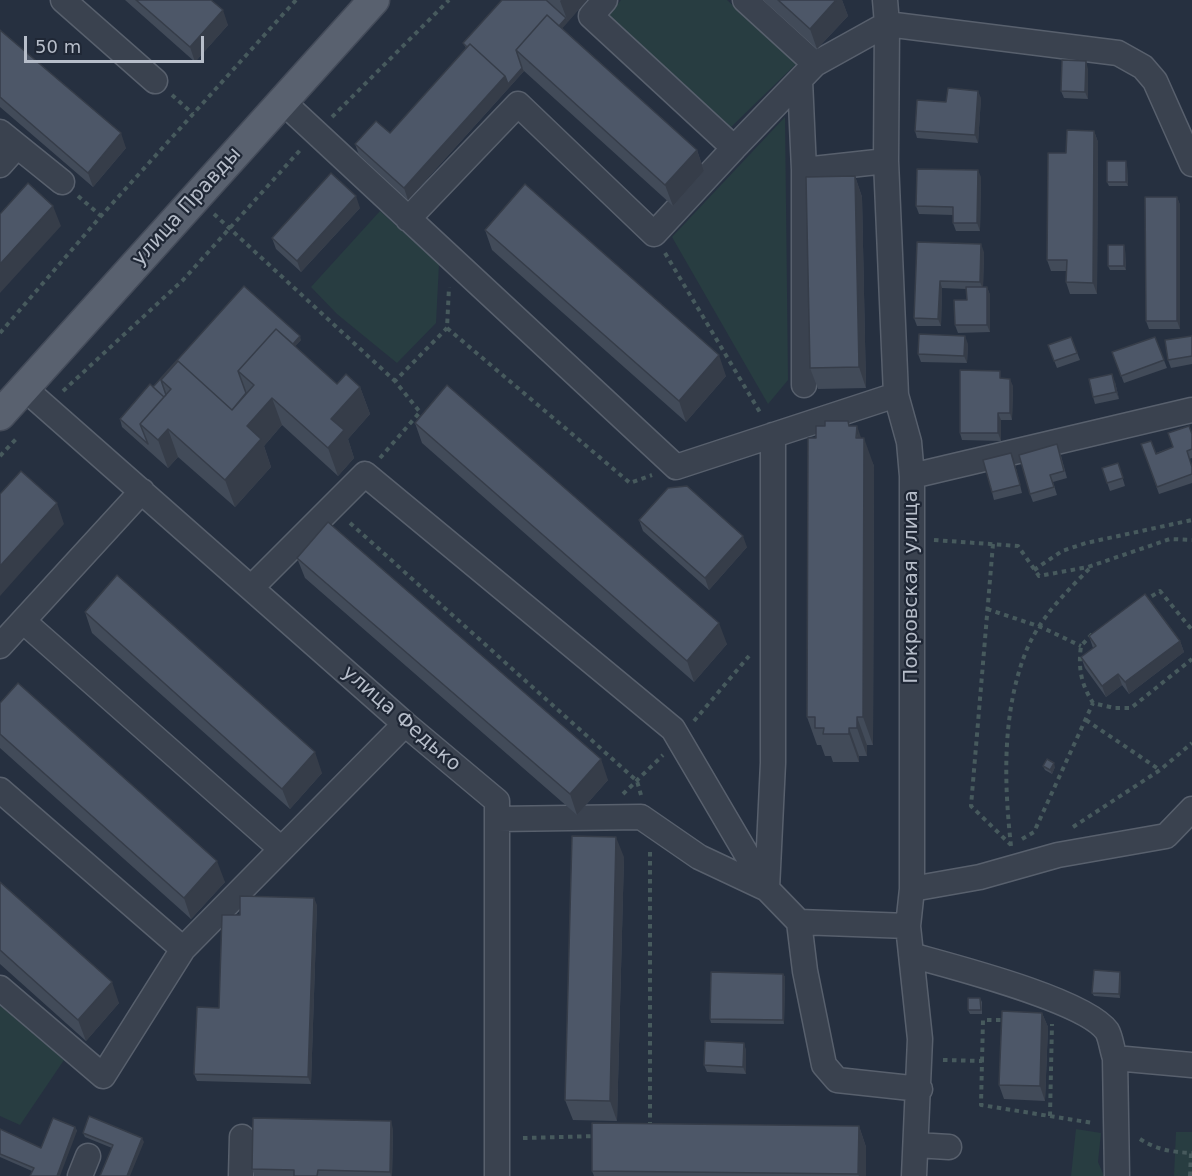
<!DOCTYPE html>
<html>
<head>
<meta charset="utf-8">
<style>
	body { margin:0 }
	#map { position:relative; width:1192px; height:1176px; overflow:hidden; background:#263040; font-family:"DejaVu Sans",sans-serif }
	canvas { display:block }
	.scale { position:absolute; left:24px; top:36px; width:180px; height:27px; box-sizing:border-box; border:3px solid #b7beca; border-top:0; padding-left:8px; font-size:18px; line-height:21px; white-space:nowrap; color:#b7beca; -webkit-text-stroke:4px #1f2735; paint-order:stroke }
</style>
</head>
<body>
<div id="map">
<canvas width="1192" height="1176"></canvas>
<div class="scale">50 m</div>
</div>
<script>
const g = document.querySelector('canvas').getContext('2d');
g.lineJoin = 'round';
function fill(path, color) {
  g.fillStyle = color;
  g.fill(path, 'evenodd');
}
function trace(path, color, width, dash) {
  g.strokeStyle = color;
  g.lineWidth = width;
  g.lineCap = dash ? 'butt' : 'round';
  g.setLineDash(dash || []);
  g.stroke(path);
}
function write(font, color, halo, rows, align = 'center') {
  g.font = font + ' "DejaVu Sans",sans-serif';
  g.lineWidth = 4.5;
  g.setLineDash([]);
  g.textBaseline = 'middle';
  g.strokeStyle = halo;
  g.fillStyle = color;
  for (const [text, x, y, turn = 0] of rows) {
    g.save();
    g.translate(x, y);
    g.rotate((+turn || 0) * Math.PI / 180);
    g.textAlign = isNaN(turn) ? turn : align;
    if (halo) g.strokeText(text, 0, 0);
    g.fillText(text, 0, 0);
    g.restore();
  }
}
fill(new Path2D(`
	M621 0H727L796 64 731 127 608 16Z
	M785 117 788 380 768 404 672 237Z
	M380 211 439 264 436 323 397 363 337 314 311 287Z
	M0 1005 64 1060 20 1125 0 1116Z
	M1076 1129 1101 1133 1098 1162 1104 1176H1071Z
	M1176 1132H1192V1176H1174Z`), '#283d41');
const minor = new Path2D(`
	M63 0 155 81
	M605 0 591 16 734 148 815 64 887 24 1118 53 1143 67 1155 81 1192 164
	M745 0 815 64
	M885 0 887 24 886 161 896 395 909 442 912 476V889L908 926 920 1039 914 1176
	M800 80 804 170
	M282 101 676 467 896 395
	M0 132 62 182
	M0 165 17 146
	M408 219 518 104 654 234 734 148
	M804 385V170L886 161
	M24 388 405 724 497 801V1176
	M912 476 1192 410
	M252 587 365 474 673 729 767 889
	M23 621 280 848
	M0 646 142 491
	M0 790 183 949
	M497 819 641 817 699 857 767 889 799 922 908 926
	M767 889 773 763V435
	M912 889 980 877 1058 855 1166 836 1192 809
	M799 922 805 971 824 1065 837 1080 920 1089
	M911 955C950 966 1085 1000 1107 1031 1111 1038 1112 1050 1115 1058L1192 1065
	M0 988 103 1076 183 949 405 724
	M1115 1058 1117 1176
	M916 1145 949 1147
	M80 1176 88 1156
	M241 1176 242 1137`);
const major = new Path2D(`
	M0 415 374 0`);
trace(minor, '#58606d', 27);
trace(major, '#444b59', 33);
trace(new Path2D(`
	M172 95 193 114
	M332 117 449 0
	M78 196 101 216
	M214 214 395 381
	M665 253 761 414
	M447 328 630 483 652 475
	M0 333 101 216 296 0
	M63 391 183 280 302 148
	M0 456 18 437
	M380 458 420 412 395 381 447 328 449 287
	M350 523 637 781 641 795
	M934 540 1018 546 1039 576 1088 567 1170 539 1192 540
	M993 544 971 806 1010 844
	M1034 570 1062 551 1086 543 1192 520
	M1144 601 1160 591 1192 630
	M987 609 1041 627 1081 646
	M1092 634 1081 646C1078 668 1081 684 1093 703L1114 708H1131L1192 659
	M1086 720 1160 770
	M694 721 749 656
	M623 794 663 755
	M1073 827 1160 770 1192 743
	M1022 839 1034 832 1093 703
	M1011 846C1004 783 1002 714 1025 654 1038 619 1067 591 1092 566
	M650 852V1126
	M943 1060 982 1061 981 1105 1093 1123
	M982 1061 983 1020H1007
	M1050 1116 1052 1024
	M523 1138 597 1136
	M1140 1139C1157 1150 1172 1152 1192 1153
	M1190 1176 1191 1153`), '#475a5d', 4, [4.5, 4.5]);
trace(minor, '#3a424f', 24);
trace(major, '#59616f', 30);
fill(new Path2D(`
	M125 0H211L228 25 195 62Z
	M502 0H587L562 28 697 150 704 171 673 206 524 71 408 200 359 155 355 144 390 133 466 48 463 43Z
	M763 0H842L848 16 817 49Z
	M0 30 126 148 93 187 0 107Z
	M1088 69V99L1064 98 1061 91Z
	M981 98 978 143 917 138 915 131Z
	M1094 131 1098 142 1097 294H1070L1066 282V271H1051L1047 260 1066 153Z
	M1127 165 1128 186H1109L1107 182Z
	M855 176 862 197 866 388 818 389 810 368Z
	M981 177 980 231H956L953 223V215L919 214 916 206Z
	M1177 197 1180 205V329H1149L1146 321Z
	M360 208 301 272 276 249 272 238Z
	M485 230 726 376 686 422 492 250Z
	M917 242 984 252 983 287H987L990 295V332L958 333 955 325 967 300 966 289 942 288 941 326H917L914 318Z
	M1125 249 1126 270H1110L1108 266Z
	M244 286 301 340 295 346 337 384 360 387 370 414 348 439 354 458 338 476 282 425 264 446 271 467 235 507 178 457 168 468 122 427 120 419 153 387Z
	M1192 336V364L1171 368 1168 360Z
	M1071 337 1080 360 1057 368 1048 345Z
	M1155 337 1167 368 1124 383 1112 352Z
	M968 344 967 363 921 362 918 354Z
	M1002 378 1013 386 1012 420H1001V441L962 440 960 433Z
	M1115 382 1119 399 1095 404 1093 397Z
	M415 423 727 644 694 682 422 443Z
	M850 426 861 438 874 466 873 745H867V756H859V762H833L831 756H825L821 745H817L807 717 816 438Z
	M1192 433V458L1189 459 1192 466V483L1159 494 1141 444 1156 453 1173 447Z
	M1060 452 1067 478 1053 482 1057 495 1033 502 1030 494Z
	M1014 460 1022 493 994 500 992 492Z
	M1118 463 1125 486 1110 491 1102 468Z
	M639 520 747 547 709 590 643 531Z
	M297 558 608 780 577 815 305 578Z
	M85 612 322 773 290 809 92 633Z
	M1089 636 1180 641 1184 652 1129 694 1122 685 1106 697 1085 668 1081 657 1093 648Z
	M0 703 225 882 191 919 0 748Z
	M1043 766 1055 767 1052 774 1045 770Z
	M624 857 617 1121 573 1120 565 1100Z
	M0 882 119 1003 86 1041 0 964Z
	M317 905 311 1084 197 1081 194 1074 219 1008 240 915Z
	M783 974 785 977 784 1024 711 1023 710 1019Z
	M1121 976 1120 998 1094 996 1092 993Z
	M980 998 982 1002V1014H970L968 1010Z
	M1042 1013 1048 1027 1045 1101 1004 1099 999 1085Z
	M744 1043 746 1051V1074L707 1072 704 1065Z
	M859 1126 866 1147V1176H594L592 1171Z
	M75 1127 77 1131 32 1171 0 1157V1129L41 1148Z
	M393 1129 392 1176H255L252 1169Z
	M83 1133 144 1142 112 1148 85 1137Z`), '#424b59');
fill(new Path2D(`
	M561 0H587L568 22 560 1Z
	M836 0H842L848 16 817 49 810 29Z
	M223 10 228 25 195 62 190 47Z
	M566 18 568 22 530 64 528 61Z
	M1086 61 1088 69V99L1085 92Z
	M522 68 524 71 408 200 404 188 505 76Z
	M978 91 981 98 978 143 975 135Z
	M1094 131 1098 142 1097 294 1093 283Z
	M121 133 126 148 93 187 88 173Z
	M697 150 704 171 673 206 665 185Z
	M1126 161 1127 165 1128 186 1126 182Z
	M978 170 981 177 980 231 977 223Z
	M855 176 862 197 866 388 859 367Z
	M356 196 360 208 301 272 297 261Z
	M1177 197 1180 205V329L1177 321Z
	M53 206 61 226 0 293V264Z
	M981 244 984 252 983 289 980 282Z
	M1124 245 1125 249 1126 270 1124 266Z
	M940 281 942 288 941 326 938 319Z
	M987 287 990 295V332L987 325Z
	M300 336 301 340 256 390 254 386Z
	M965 336 968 344 967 363 964 356Z
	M719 355 726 376 686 422 679 401Z
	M1112 374 1115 382 1119 399 1116 392Z
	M1010 379 1013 386 1012 420 1010 413Z
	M360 387 370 414 348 439 354 458 338 476 328 448 331 419Z
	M272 398 282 425 264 446 271 467 235 507 225 480 240 433Z
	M179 409 168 429 178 457 168 468 158 440Z
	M998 413 1001 420V441L998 433Z
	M857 426 864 446V438L874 466 873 745 863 717Z
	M1011 453 1014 460 1022 493 1020 485Z
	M57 503 64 524 0 596V566Z
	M743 536 747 547 709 590 705 578Z
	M719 623 727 644 694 682 687 661Z
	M1180 641 1184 652 1129 694 1125 682Z
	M1118 674 1122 685 1106 697 1102 686Z
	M857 717 867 745V756L857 728Z
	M849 728 859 756V762L849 734Z
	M315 752 322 773 290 809 282 789Z
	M601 759 608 780 577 815 570 794Z
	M1054 763 1055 767 1052 774 1050 770Z
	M616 837 624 857 617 1121 610 1101Z
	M217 861 225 882 191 919 184 898Z
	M314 898 317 905 311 1084 308 1077Z
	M1120 972 1121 976 1120 998 1119 994Z
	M783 974 785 977 784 1024 783 1020Z
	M112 982 119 1003 86 1041 78 1020Z
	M1042 1013 1048 1027 1045 1101 1040 1086Z
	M744 1043 746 1051V1074L743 1067Z
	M391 1121 393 1129 392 1176H391L390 1172Z
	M859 1126 866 1147V1176H859L858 1174Z
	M75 1127 77 1131 60 1176H57Z
	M142 1138 144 1142 130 1176H127Z`), '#363d49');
const building = new Path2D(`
	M136 0H211L223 10 190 47Z
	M502 0H546L566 18 559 26 547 15 516 50 522 68 508 84 505 76 470 44 467 47 463 43Z
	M778 0H836L810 29Z
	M547 15 697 150 665 185 516 50Z
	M0 30 121 133 88 173 0 97Z
	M470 44 505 76 404 188 355 144 376 121 390 133Z
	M1062 60 1086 61 1085 92 1061 91Z
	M948 88 978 91 975 135 915 131 917 100 946 102Z
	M1067 130 1094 131 1093 283 1066 282 1067 260H1047L1048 153H1066Z
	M1107 161H1126V182H1107Z
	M917 169 978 170 977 223H953V207L916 206Z
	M331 173 356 196 297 261 272 238Z
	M855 176 859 367 810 368 806 177Z
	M28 183 53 206 0 264V214Z
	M525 184 719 355 679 401 485 230Z
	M1145 197H1177V321H1146Z
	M917 242 981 244 980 282 940 281 938 319 914 318Z
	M1108 245H1124V266H1108Z
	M244 286 300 336 293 344 276 329 238 371 246 393 232 410 178 361 161 380 166 395 164 397 153 387Z
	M966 287H987V325H955L954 300H967Z
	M276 329 337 384 346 374 360 387 331 419 344 430 328 448 272 398 247 426 261 439 225 480 168 429 158 440 140 424 171 389 161 380 178 361 232 410 254 385 238 371Z
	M919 334 965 336 964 356 918 354Z
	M1192 336V356L1168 360 1165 340Z
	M1071 337 1077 353 1054 361 1048 345Z
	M1155 337 1164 360 1121 376 1112 352Z
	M960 370 1000 371V378L1010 379V413H998V433H960Z
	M1112 374 1116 392 1093 397 1089 379Z
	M150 384 164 397 140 424 148 444 120 419Z
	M447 385 719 623 687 661 415 423Z
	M825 421H848L849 426H857L856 438H864L863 717H857V728H849V734H823L824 728H815V717H807L808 438H816V426H825Z
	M1189 426 1192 434V449L1187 451 1192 467V474L1157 487 1141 444 1151 441 1156 454 1173 447 1168 433Z
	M1057 444 1064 471 1050 475 1054 487 1030 494 1019 455Z
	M1011 453 1020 485 992 492 983 460Z
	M1118 463 1123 478 1107 483 1102 468Z
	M21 471 57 503 0 566V494Z
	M687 486 743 536 705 578 639 520 668 488Z
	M328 522 601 759 570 794 297 558Z
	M117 575 315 752 282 789 85 612Z
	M1145 594 1180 641 1125 682 1118 674 1102 686 1081 657 1096 646 1089 636Z
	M18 683 217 861 184 898 0 734V703Z
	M1047 759 1054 763 1050 770 1043 766Z
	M572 836 616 837 610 1101 565 1100Z
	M0 882 112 982 78 1020 0 950Z
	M240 896 314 898 308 1077 194 1074 197 1007 219 1008 222 915H240Z
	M1094 970 1120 972 1119 994 1092 993Z
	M711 972 783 974V1020L710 1019Z
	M968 998H980L981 1010H968Z
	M1002 1011 1042 1013 1040 1086 999 1085Z
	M705 1041 744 1043 743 1067 704 1065Z
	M89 1116 142 1138 127 1176H100L113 1145 83 1133Z
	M53 1118 75 1127 57 1176H30L34 1168 0 1154V1129L41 1148Z
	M253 1118 391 1121 390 1172 318 1170 317 1176H294V1170L252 1169Z
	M592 1123 859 1126 858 1174 592 1171Z`);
fill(building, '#4d5768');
trace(building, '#363d49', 1.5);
write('20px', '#b7beca', '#1f2735', [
	["улица Правды",187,207,-48],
	["Покровская улица",912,587,-90],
	["улица Федько",401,719,41]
]);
</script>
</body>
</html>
